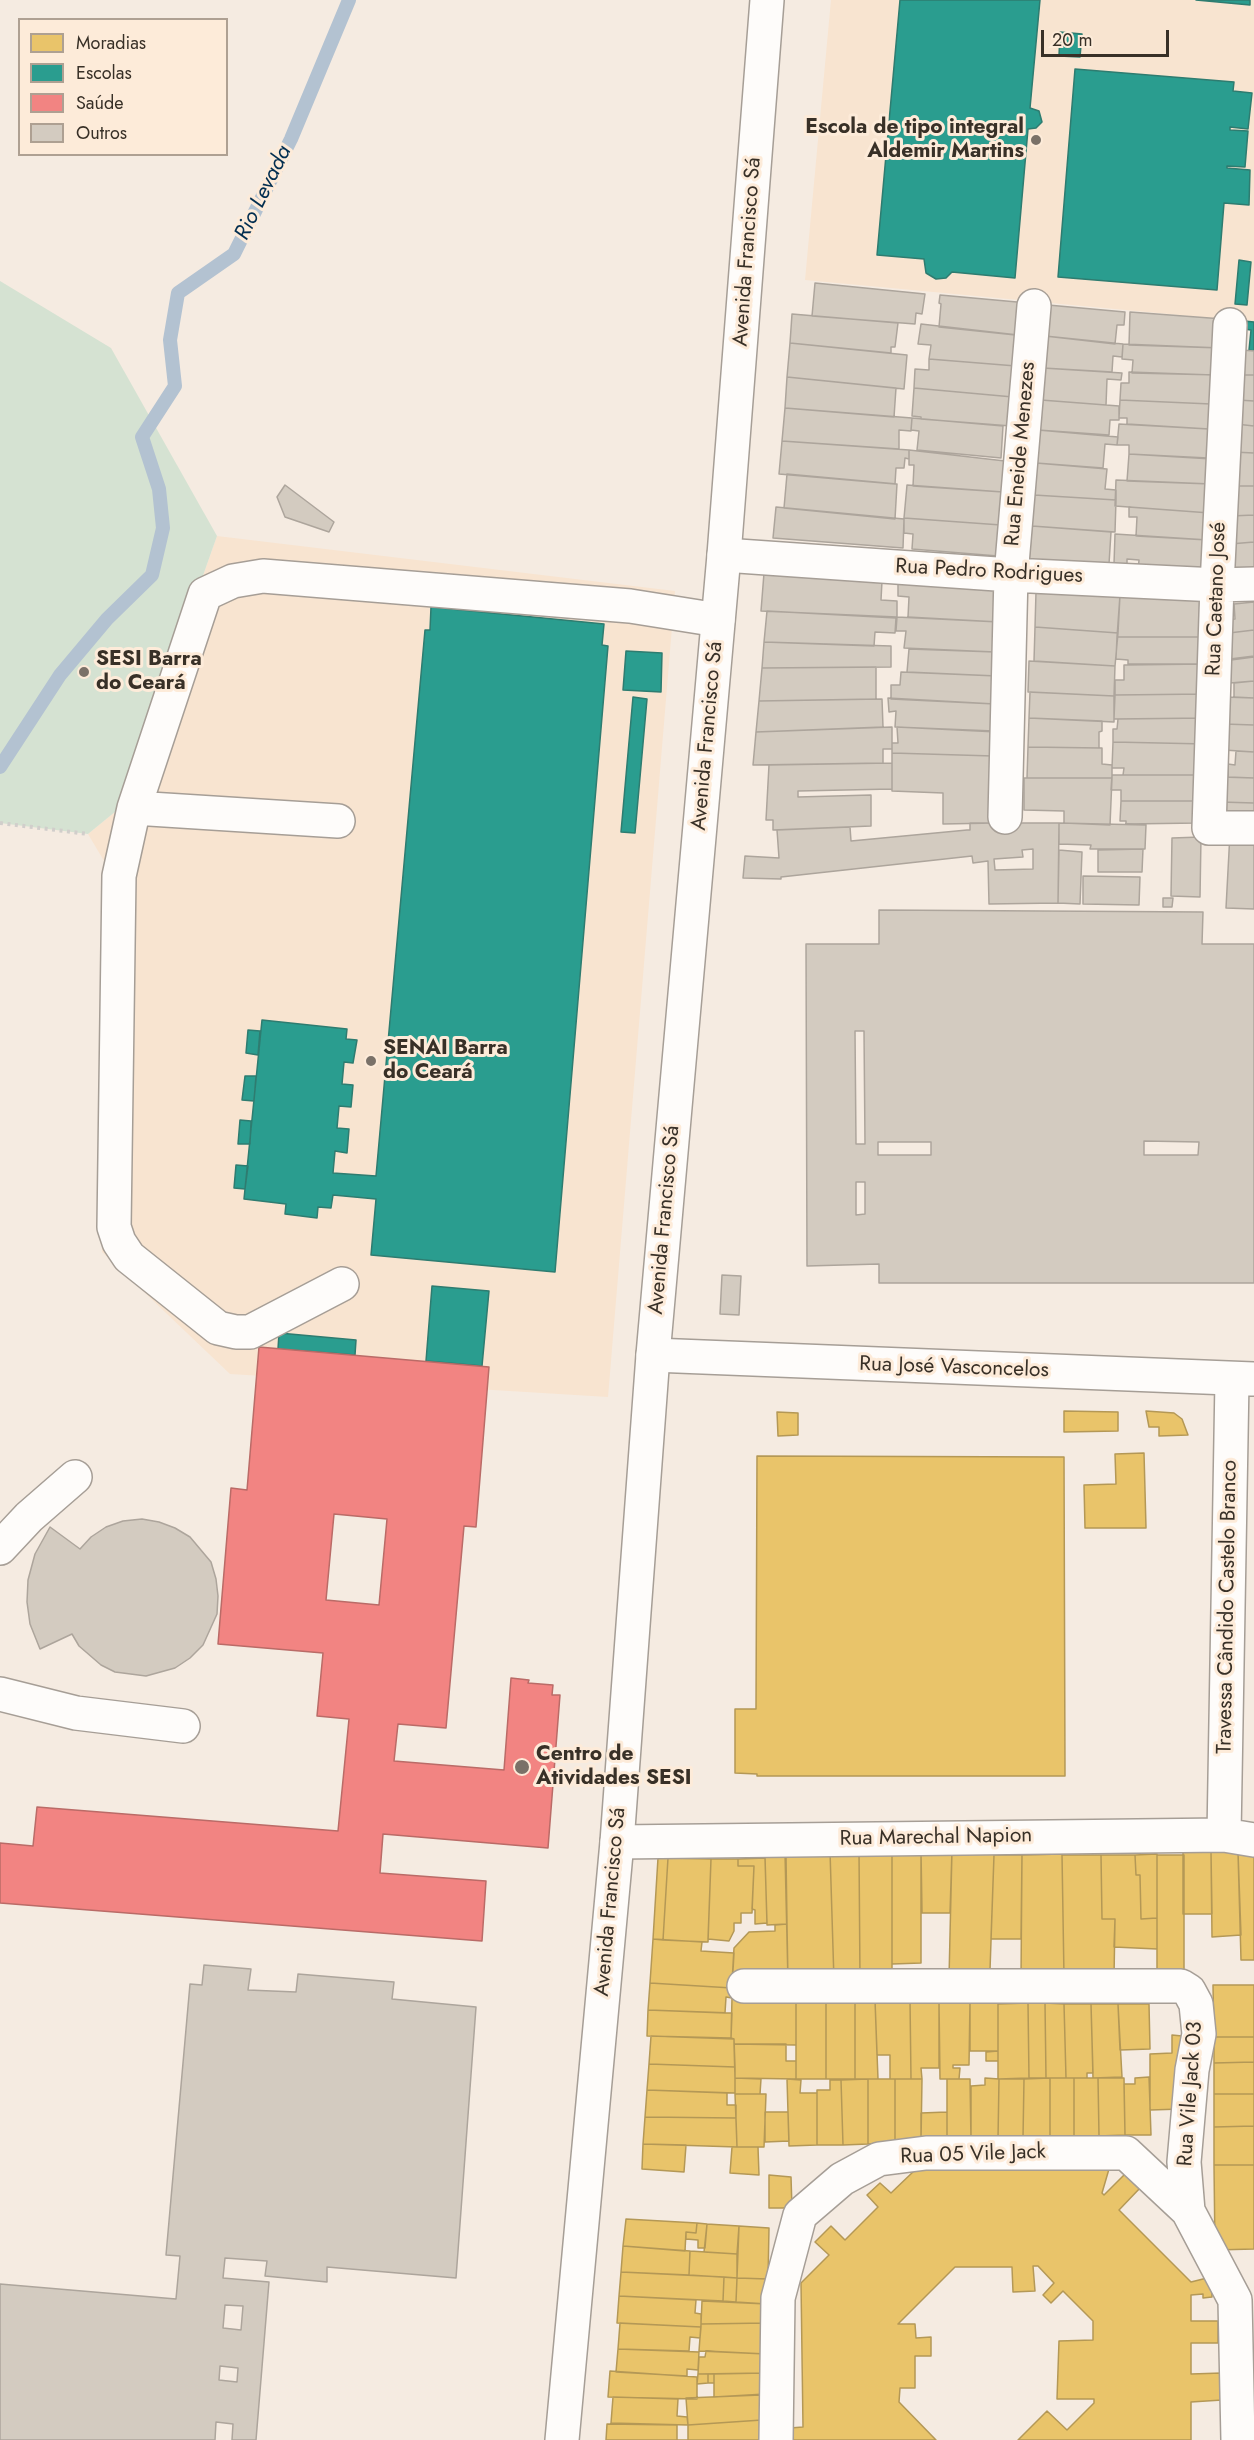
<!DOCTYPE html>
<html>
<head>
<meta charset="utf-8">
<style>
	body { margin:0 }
	#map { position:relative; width:1254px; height:2440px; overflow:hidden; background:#f5ebe1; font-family:Jost,sans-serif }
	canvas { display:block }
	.legend { position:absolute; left:18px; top:18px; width:210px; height:138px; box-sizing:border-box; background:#fdebd9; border:2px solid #aea092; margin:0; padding:8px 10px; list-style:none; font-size:18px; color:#383027 }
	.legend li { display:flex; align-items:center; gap:12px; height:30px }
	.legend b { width:30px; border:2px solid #aea092 }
	.scale { position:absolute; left:1041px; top:30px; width:128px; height:27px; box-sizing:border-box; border:3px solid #383027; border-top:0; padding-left:8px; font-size:18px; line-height:21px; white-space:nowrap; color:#383027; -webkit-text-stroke:4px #fdebd9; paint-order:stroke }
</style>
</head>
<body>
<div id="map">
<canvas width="1254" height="2440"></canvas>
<ul class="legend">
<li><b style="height:16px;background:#e9c46a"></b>Moradias</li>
<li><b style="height:16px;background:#2a9d8f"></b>Escolas</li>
<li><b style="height:16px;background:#f28482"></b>Saúde</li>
<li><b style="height:16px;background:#d3cbc0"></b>Outros</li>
</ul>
<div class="scale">20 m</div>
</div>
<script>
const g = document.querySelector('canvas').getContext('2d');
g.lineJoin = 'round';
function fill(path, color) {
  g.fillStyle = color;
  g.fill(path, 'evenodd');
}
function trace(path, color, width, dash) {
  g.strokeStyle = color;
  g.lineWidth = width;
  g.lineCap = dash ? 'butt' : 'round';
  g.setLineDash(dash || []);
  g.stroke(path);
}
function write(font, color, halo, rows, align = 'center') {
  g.font = font + ' Jost,sans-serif';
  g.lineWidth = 6;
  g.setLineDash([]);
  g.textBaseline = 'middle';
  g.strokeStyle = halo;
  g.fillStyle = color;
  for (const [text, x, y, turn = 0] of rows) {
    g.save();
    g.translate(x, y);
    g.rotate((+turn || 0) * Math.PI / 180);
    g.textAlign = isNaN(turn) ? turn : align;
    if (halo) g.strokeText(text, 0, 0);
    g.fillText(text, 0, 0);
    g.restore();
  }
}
fill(new Path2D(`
	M831 0H1254V322L805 280Z
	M217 536 675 591 608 1397 230 1374 102 1252 110 871 88 834 121 807Z`), '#f8e4d0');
fill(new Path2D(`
	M0 281 111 348 217 536 121 807 88 834 0 823Z`), '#d5e2d2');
const homes = new Path2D(`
	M1064 1411 1118 1412V1431L1064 1432Z
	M1146 1411 1174 1413 1182 1419 1188 1435 1159 1436V1427H1149Z
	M777 1412 798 1413V1435L778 1436Z
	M1144 1453 1146 1528H1085L1084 1485 1116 1484 1115 1454Z
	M757 1456 1064 1457 1065 1776H757V1774L735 1773V1709H756Z
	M892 1850V1979L860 1980 859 1851Z
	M892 1850H921V1963L892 1964Z
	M921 1850H952L950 1913H922Z
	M952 1850 994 1851V1855L990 1970 949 1978Z
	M830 1851H859L860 1980 834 1981Z
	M830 1851 834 1981 788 1982 785 1853Z
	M1183 1852H1211L1212 1914H1183Z
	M1211 1852H1238L1241 1935 1212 1937Z
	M1238 1852H1254V1960H1241Z
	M1062 1854 1064 1977 1021 1978 1022 1855Z
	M1157 1854V1918L1141 1919 1140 1875H1136L1135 1855Z
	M786 1855 787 1924 767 1925 765 1856Z
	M994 1855H1022L1021 1939H991Z
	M1062 1855H1101L1102 1919H1115L1114 1977H1064Z
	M1101 1855H1135L1136 1875H1140L1141 1919 1157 1918V1949L1114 1947 1115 1919H1102Z
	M1157 1855H1184V1976H1157Z
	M658 1858H668L663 1940 653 1939Z
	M668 1858 711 1859 708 1942 663 1940Z
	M765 1858 767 1923 755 1924V1910L752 1909 754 1866H738V1859Z
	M711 1859H738V1866H754L752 1913H741V1923H734V1931L729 1941 708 1939Z
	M787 1924 788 1982H732L734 1948 749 1932 775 1931V1925Z
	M653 1939 702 1942 701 1951 734 1953 732 1988 650 1983Z
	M650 1983 732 1988V1998L726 1997 725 2013 648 2010Z
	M1213 1985H1254V2037H1214Z
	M732 1998 796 1999V2045L734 2044V2039L731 2038Z
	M796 2000 826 2001V2079H796Z
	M875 2000 878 2079H855V2001Z
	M875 2000H910L911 2079H890V2055H877Z
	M910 2000 939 2001V2068H921L922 2079H911Z
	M826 2001H855V2079H826Z
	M939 2001H970L969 2065H953V2068H960L959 2079H940Z
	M970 2001 998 2002V2051H970Z
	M1028 2003 1029 2078 998 2079V2004Z
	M1028 2003H1045L1046 2078H1029Z
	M1045 2003 1064 2004 1066 2078H1046Z
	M1064 2004H1091L1093 2073H1087V2078H1066Z
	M1091 2004H1118L1122 2077 1093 2078Z
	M1118 2004H1149L1150 2049 1120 2050Z
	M648 2010 732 2013 731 2038 647 2036Z
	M1172 2035 1182 2036 1181 2109 1150 2110V2054L1172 2053Z
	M651 2036 734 2039 735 2067 649 2064Z
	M1214 2037H1254V2062L1214 2063Z
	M734 2044H786V2061H796V2079L735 2078Z
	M998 2051V2061H986V2052Z
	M1254 2062V2094H1214V2063Z
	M649 2064 735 2067V2093L647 2090Z
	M1149 2077 1151 2135H1125L1124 2084H1135V2078Z
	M735 2078 761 2079 760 2094H735Z
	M985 2078 999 2079 998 2139 971 2141V2086L985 2085Z
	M1050 2078H1074V2137L1050 2138Z
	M1050 2078V2138H1023L1024 2079Z
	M1074 2078H1098L1099 2136 1074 2137Z
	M1098 2078H1124L1125 2135 1099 2136Z
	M787 2079 801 2080 800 2093H817V2145L789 2146Z
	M868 2079H895V2143L868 2144Z
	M868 2079V2144L843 2145 841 2080Z
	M895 2079H922L921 2142 895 2143Z
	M947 2079H970L971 2141H947Z
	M999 2079H1024L1023 2138 998 2139Z
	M830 2080H841L843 2145H817V2090H830Z
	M647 2090 727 2093V2105H736V2118L645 2117Z
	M735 2094H766L764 2147H737Z
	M1214 2094H1254V2126L1214 2127Z
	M765 2112H788L789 2141 765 2142Z
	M947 2112V2141L921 2142V2113Z
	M645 2117 736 2118 737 2147 643 2144Z
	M1254 2126V2165H1214V2127Z
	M643 2144 686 2145 684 2172 642 2169Z
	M732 2147H758L759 2175 730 2173Z
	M1214 2165H1254V2249L1215 2250Z
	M1076 2168 1109 2169 1102 2193 1104 2195 1127 2172 1141 2187 1119 2210 1191 2282 1211 2277 1212 2297 1203 2298V2294L1191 2295V2321H1218V2343H1191V2374L1222 2373V2400L1191 2402V2440H1018L1047 2411 1067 2430 1094 2403V2399H1057L1059 2341 1093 2340V2321L1063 2291 1051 2303 1043 2295 1054 2283 1038 2266H1033L1035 2291 1013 2292 1012 2267H955L898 2324H915L916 2338 931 2337V2356H915V2388H900L899 2402 936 2440H791L790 2428 803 2427 801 2283 829 2255 815 2242 831 2226 845 2240 878 2207 867 2195 880 2183 891 2193 915 2170Z
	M769 2175 791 2177 792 2208H769Z
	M626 2219 697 2223 696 2233 686 2232 685 2251 623 2246Z
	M697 2223 707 2224 705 2248H698V2240L686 2239V2232L696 2233Z
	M707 2224 739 2226 737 2254 704 2252Z
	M739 2226 769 2228 768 2279 737 2278Z
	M623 2246 690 2251 689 2275 621 2272Z
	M690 2251 737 2254V2278L689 2275Z
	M621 2272 724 2277 723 2301 619 2296Z
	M724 2277 737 2278 736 2302 723 2301Z
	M737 2278 768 2279 767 2304 736 2302Z
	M619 2296 696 2300 695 2313 701 2314V2327L617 2323Z
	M702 2301 767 2304V2323L701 2324Z
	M620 2323 701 2327 700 2338 690 2337 689 2351 618 2349Z
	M767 2323 766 2354 699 2351 701 2324Z
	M618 2349 699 2352 698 2370 687 2369V2376L616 2372Z
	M706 2351 766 2354 765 2373 698 2374 699 2357H705Z
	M610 2371 697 2377V2399L608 2397Z
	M765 2373V2394L714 2397V2374Z
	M698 2374H708V2383L697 2384Z
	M708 2374H714V2383H708Z
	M761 2395 762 2420 688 2425 686 2398Z
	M613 2397 678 2399 677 2416 687 2417 688 2425 611 2423Z
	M762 2420V2440H688V2425Z
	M607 2424 677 2425V2440H688H606Z`);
fill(homes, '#e9c46a');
trace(homes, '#b49856', 1.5);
const schools = new Path2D(`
	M900 0H1040L1030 108 1039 111 1042 122 1036 128 1028 129 1015 278 952 272 946 278 936 279 926 273 924 259 877 255Z
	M1196 0H1250V5Z
	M1060 32 1082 34 1080 57 1059 56Z
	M1075 69 1234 82 1233 91 1252 93 1248 129 1230 127V130L1248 131 1245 167 1227 166V168L1250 170 1249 205 1224 203 1217 290 1058 277Z
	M1239 260 1251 262 1247 305 1235 304Z
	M1244 321 1254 322V351L1249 350 1251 330 1244 329Z
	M431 607 604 624 602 645 608 646 555 1272 371 1255 376 1199 333 1195 331 1208 318 1207 317 1218 285 1214 286 1204 244 1199 262 1020 347 1029 346 1039 357 1040 353 1063 344 1062 342 1084 353 1085 351 1107 339 1106 337 1128 349 1129 347 1153 335 1151 333 1173 376 1176 425 630H430Z
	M626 651 662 653 661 692 623 690Z
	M633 697 647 699 635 833 621 832Z
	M248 1030 260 1031 258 1055 246 1053Z
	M245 1076H256L254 1101 242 1100Z
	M240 1120 251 1121 250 1144H238Z
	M236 1165 248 1166 245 1189 234 1188Z
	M432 1286 489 1291 482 1366 426 1361Z
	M279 1333 356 1340 355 1355 278 1349Z`);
fill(schools, '#2a9d8f');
trace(schools, '#2e7c70', 1.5);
const health = new Path2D(`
	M259 1347 489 1367 476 1527 464 1526 446 1728 398 1724 394 1761 504 1770 511 1678 529 1680 528 1683 553 1685 552 1695H560L548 1848 383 1834 380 1873 486 1881 482 1941 0 1903V1843L33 1846 37 1807 338 1831 349 1719 317 1716 323 1653 218 1644 231 1488 247 1490ZM334 1514 387 1519 379 1605 326 1600Z`);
fill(health, '#f28482');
trace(health, '#ba6b67', 1.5);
trace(new Path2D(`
	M0 767 60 675 107 619 152 575 163 528 159 489 142 437 175 386 170 340 178 293 234 254 291 139 349 0`), '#b3c2d1', 14);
const building = new Path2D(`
	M815 283 925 294 922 314 916 313 915 324 812 316Z
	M940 295 1028 303 1025 336 939 327 941 304 939 303Z
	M1048 305 1125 312 1124 325H1117L1115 344 1045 336Z
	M1130 312 1223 319 1221 348 1129 345Z
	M792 314 898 323 895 347H891V353L790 343Z
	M921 324 1018 335 1016 366 929 359 931 345 918 344Z
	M1045 336 1123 344 1122 357 1113 356 1112 372 1043 368Z
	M790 343 907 355 904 389 787 377Z
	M1123 344 1221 348 1220 375 1132 373 1133 360 1122 359Z
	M1242 350 1254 351V375H1240Z
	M929 359 1016 366 1013 397 914 388 915 369 929 370Z
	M1043 368 1122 373 1121 380 1107 379 1106 405 1041 400Z
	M1129 372 1213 375 1211 404 1120 400 1121 383H1129Z
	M1240 375H1254V401L1238 400Z
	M787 377 896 388 894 417 785 408Z
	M914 388 1013 397 1011 426 921 419V417L912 416Z
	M1041 400 1119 406V420H1110L1109 435 1038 430Z
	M1120 400 1211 404 1209 429 1127 424V418H1119Z
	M1238 400 1254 401V426L1236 424Z
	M785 408 912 418 911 431 899 430V449L782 441Z
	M912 418 1003 426 1001 458 917 450 919 431 911 430Z
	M1119 424 1209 429 1208 458 1129 454V445H1117Z
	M1236 424 1254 426V453L1233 452Z
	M1038 430 1118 437 1117 445 1105 444 1103 468 1036 463Z
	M782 441 909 450V459L905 458 904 468H896L895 484 779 474Z
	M909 450 1005 461 1003 492 913 486 914 465H909Z
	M1233 452 1254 453V486H1232Z
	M1129 454 1212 459 1211 484 1127 481Z
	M1036 463 1107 469 1105 489 1116 490V500L1034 495Z
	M787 474 897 484 895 519 784 508Z
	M1116 480 1211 484 1210 513 1115 506Z
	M285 485 334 522 329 532 285 517 277 497Z
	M907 485 1003 492 1001 525 904 518Z
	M1232 486H1254V515L1231 516Z
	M1034 495 1116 500 1115 532 1032 526Z
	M776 507 904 519 903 548 773 538Z
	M1129 507 1210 513 1208 540 1136 536 1137 517H1129Z
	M1254 515V542L1230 544 1231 516Z
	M904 518 1001 525 998 556 912 549 913 534 904 533Z
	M1032 526 1111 532 1109 564 1029 561Z
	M1115 534 1208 540 1205 574 1138 571 1139 560 1127 559V565L1114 564Z
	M1254 542V571L1233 573 1230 544Z
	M764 573 882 581 881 600 897 601V617L761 611Z
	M898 582 1001 589 999 622 908 617 909 597 898 596Z
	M1036 592 1120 595 1118 633 1035 627Z
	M1120 595 1202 598V637H1117Z
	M1254 602V630L1229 633 1228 620 1235 619 1234 604Z
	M767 611 896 618 895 633 875 632 874 646 764 642Z
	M897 617 999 622 995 652 904 648 906 631H896Z
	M1035 627 1118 633 1115 666 1034 661Z
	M1254 630V656L1230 659 1229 633Z
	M1117 637H1206V664H1128V660L1116 659Z
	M764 642 891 646V667L762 668Z
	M909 649 995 652 997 676 907 672Z
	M1254 657V681L1230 683 1231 660Z
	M1029 661 1115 666 1114 696 1028 692Z
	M1206 664V694L1115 695V680H1124V665Z
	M876 667V699L759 701 762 668Z
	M901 672 997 676 995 704 891 699V685H900Z
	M1254 681V698L1234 697V683Z
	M1030 692 1114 696V722L1029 718Z
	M1206 694V718L1114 719 1115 695Z
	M1224 697 1254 698V725L1224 724Z
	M888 698 995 704 994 731 895 727 896 711 889 712Z
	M882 699 883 727 756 732 759 701Z
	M1029 718 1102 721V731L1099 732V748L1028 747Z
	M1206 718V744L1113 742V729H1117L1118 719Z
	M1224 724 1254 725V752L1224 750Z
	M892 727V749H883V763L753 765 756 732Z
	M897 727 997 732 993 756 892 753V743H898Z
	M1113 742 1206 744 1207 775H1123L1124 768H1112Z
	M1028 747 1102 748V764L1112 765V778H1027Z
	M1236 751 1254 752V778L1228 777V764L1235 765Z
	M892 753 993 756 995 823 943 824V793L892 791Z
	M892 763V789L798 791V797L871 795V826L773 830V820H766L769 765Z
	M1112 775H1199L1198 801H1121V790H1111Z
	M1221 777 1254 778V803L1221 802Z
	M1024 778H1112L1110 825 1064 823V811L1024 810Z
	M1121 801H1198L1199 823 1126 824V821H1120Z
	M1220 802 1254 803V825H1220Z
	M970 823H1059L1058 903 989 904 988 861 973 863 972 856 781 877V879L743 878 745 856 779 858 777 830 850 827 851 841 967 830H970ZM1033 849V869L995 870 994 859 1023 857 1022 850Z
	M1059 823 1146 825 1145 849H1090L1091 845 1059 844Z
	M1230 833H1254V909L1226 908Z
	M1201 837 1200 897 1171 896 1172 838Z
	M1143 849 1142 872H1098V850Z
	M1059 850 1082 852 1080 904 1058 903Z
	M1083 876 1140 877 1139 905 1083 904Z
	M1163 898H1173L1172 907H1163Z
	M879 910 1203 912 1202 944H1254V1283H879V1264L807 1266 806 944H879ZM855 1031H864L865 1144H856ZM1144 1141 1199 1142 1198 1155H1144ZM878 1142H931V1155H878ZM856 1182H865V1214L856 1215Z
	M722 1275 741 1276 739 1315 720 1314Z
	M142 1519 159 1522 175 1528 190 1537 211 1562 216 1579 218 1596 217 1614 203 1645 190 1658 175 1668 146 1676 115 1672 101 1665 79 1646 72 1634 40 1649 30 1624 27 1602 28 1580 35 1554 50 1527 80 1549 91 1537 106 1527 123 1521Z
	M204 1965 251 1969 248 1990 296 1992 298 1974 394 1982 392 1999 476 2007 456 2278 327 2267V2282L265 2276 267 2261 225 2258 223 2278 269 2282 256 2440H232L233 2424 216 2422 215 2440H0V2284L176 2299 180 2256 166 2255 190 1984 202 1985ZM225 2305 243 2306 241 2330 223 2328ZM220 2366 238 2368 237 2382 219 2380Z`);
fill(building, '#d3cbc0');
trace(building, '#ada59c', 1.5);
const minor = new Path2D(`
	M1230 325 1217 585 1209 828H1254
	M724 555 1011 575 1217 585 1254 584
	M134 808 338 821
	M1005 817 1011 575 1034 306
	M342 1284 250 1332H236L218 1328 129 1257 119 1242 114 1227 119 876 134 808 205 594 233 581 263 576 630 606 718 620
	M653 1355 1254 1379
	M0 1548 29 1517 75 1477
	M0 1694 76 1713 183 1726
	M1224 1835 1232 1380
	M617 1842 1224 1835 1254 1840
	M744 1986H1181L1189 1991 1196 2004 1199 2034 1192 2070 1184 2162 1188 2211 1235 2300 1238 2440
	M776 2440 778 2298 800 2215 842 2179 879 2159 926 2153H1126L1188 2211`);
const major = new Path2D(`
	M562 2440 617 1842 653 1355 724 555 767 0`);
trace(minor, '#a69e96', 36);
trace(major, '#a69e96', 36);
trace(new Path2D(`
	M0 823 88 834`), '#d1cecb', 4, [3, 4.5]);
trace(minor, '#fefcfa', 33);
trace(major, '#fefcfa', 33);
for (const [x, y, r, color] of [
	[1036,140,6,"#7a7168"],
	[84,672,6,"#7a7168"],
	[371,1061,6,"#7a7168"],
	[522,1767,8,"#7a7168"]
]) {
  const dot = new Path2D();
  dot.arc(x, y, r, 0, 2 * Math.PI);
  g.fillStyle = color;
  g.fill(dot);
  trace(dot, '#fdebd9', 2);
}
write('bold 21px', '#383027', '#fdebd9', [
	["Escola de tipo integral",1024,128,"right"],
	["Aldemir Martins",1024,152,"right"],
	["SESI Barra",96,660],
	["do Ceará",96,684],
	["SENAI Barra",383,1049],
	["do Ceará",383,1073],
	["Centro de",536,1755],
	["Atividades SESI",536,1779]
], 'left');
write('21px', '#383027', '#fdebd9', [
	["Avenida Francisco Sá",748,252,-86],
	["Rua Eneide Menezes",1021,454,-85],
	["Rua Pedro Rodrigues",989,572,3],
	["Rua Caetano José",1217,599,-88],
	["Avenida Francisco Sá",708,736,-85],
	["Avenida Francisco Sá",665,1220,-85],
	["Rua José Vasconcelos",954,1368,2],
	["Travessa Cândido Castelo Branco",1228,1607,-89],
	["Rua Marechal Napion",936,1838,-1],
	["Avenida Francisco Sá",611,1902,-85],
	["Rua Vile Jack 03",1191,2094,-86],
	["Rua 05 Vile Jack",973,2155,-2]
]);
write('italic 22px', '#022e50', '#fdebd9', [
	["Rio Levada",264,193,-64]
]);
</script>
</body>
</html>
